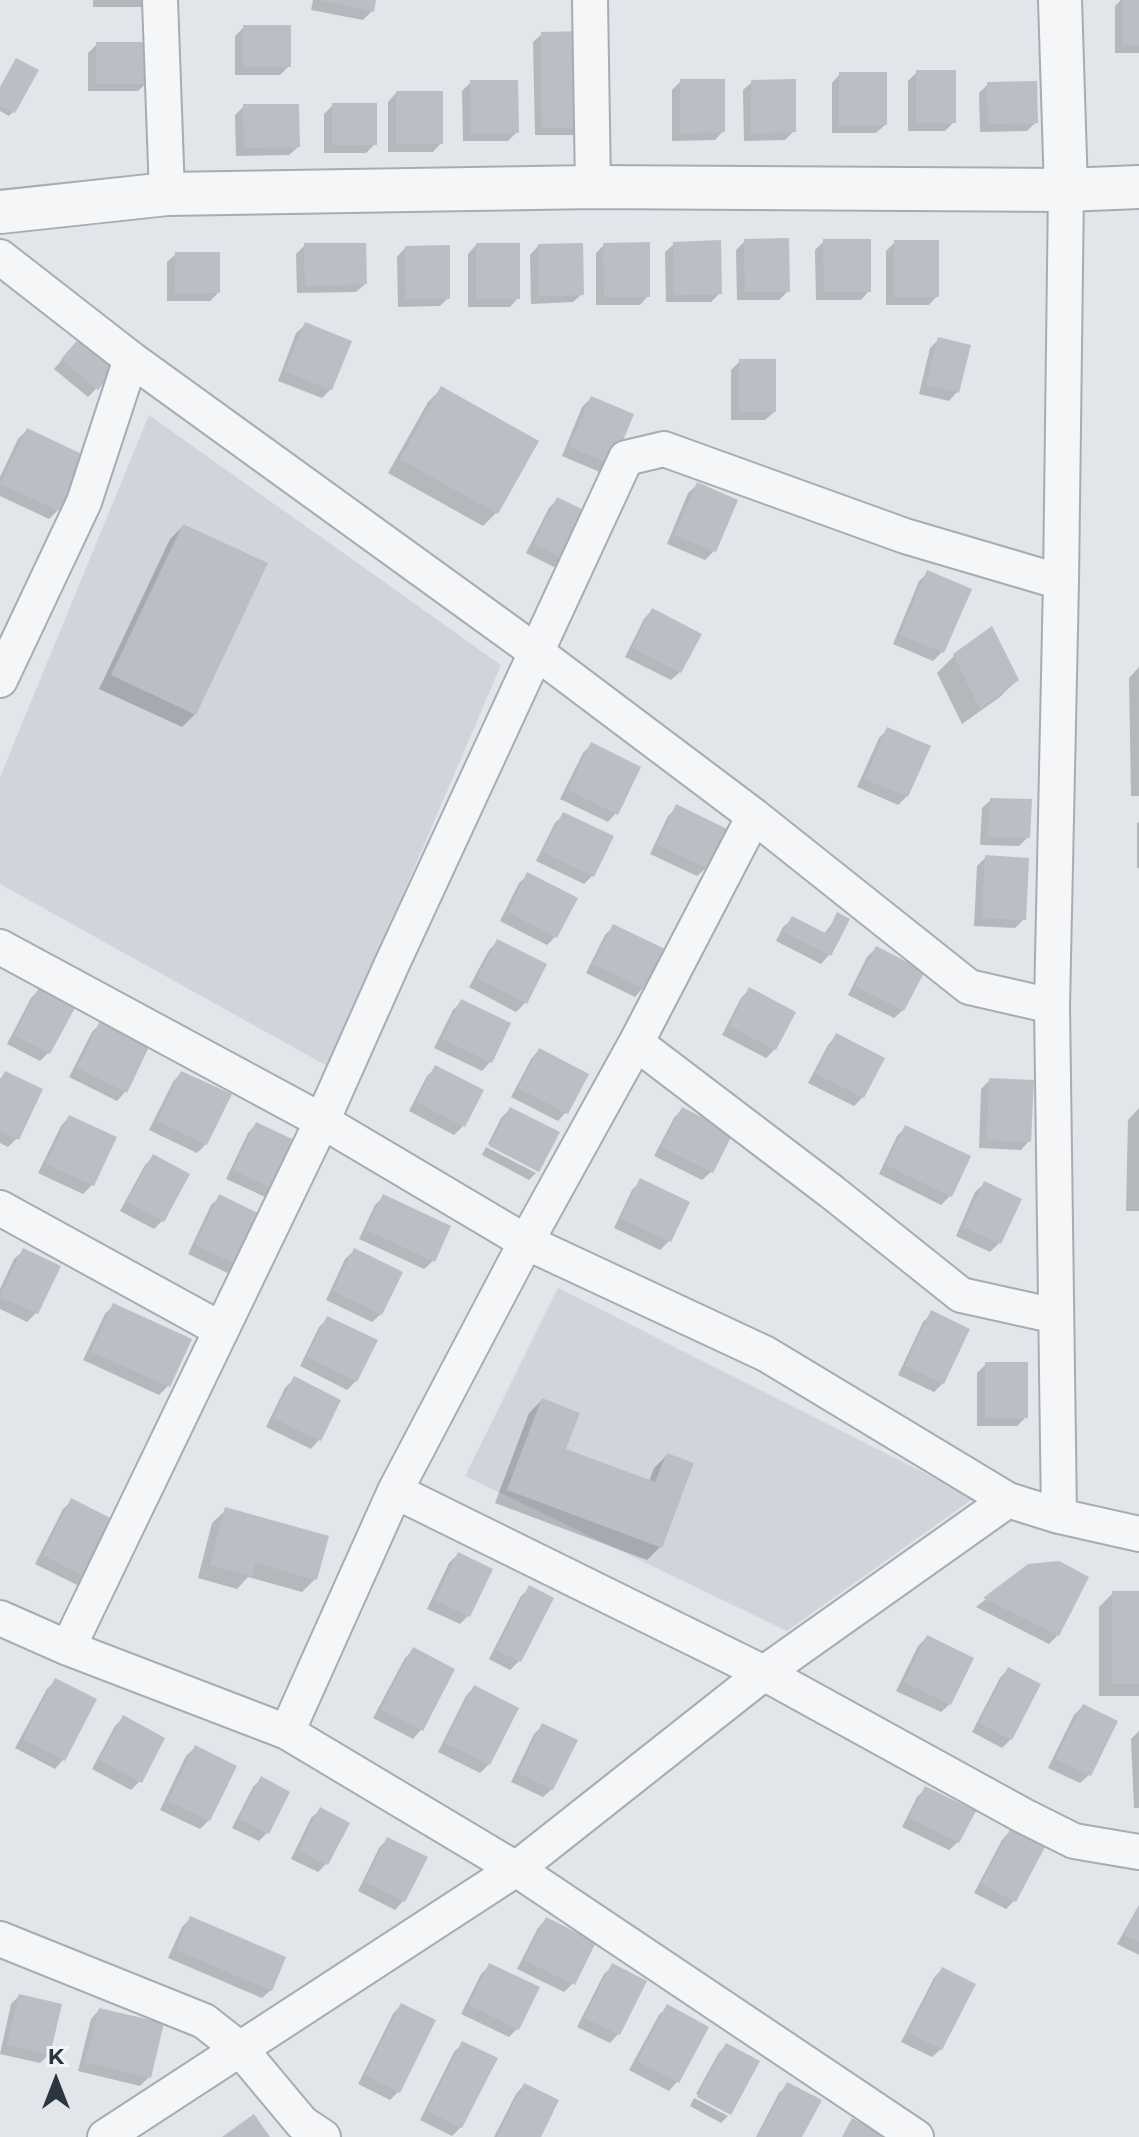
<!DOCTYPE html>
<html>
<head>
<meta charset="utf-8">
<style>
	body { margin:0 }
	#map { position:relative; width:1139px; height:2137px; overflow:hidden; background:#e2e5ea; font-family:Montserrat,sans-serif }
	canvas { display:block }
	.north { position:absolute; left:16px; top:2041px; width:80px; height:80px; -webkit-text-stroke:6px #f2f4f7; paint-order:stroke; rotate:0deg; font-size:22px; font-weight:700; line-height:32px; text-align:center; color:#2b3441 }
	.north::after { content:''; display:block; margin:auto; width:28px; height:36px; background:#2b3441; clip-path:polygon(50% 0,100% 100%,50% 72%,0 100%) }
</style>
</head>
<body>
<div id="map">
<canvas width="1139" height="2137"></canvas>
<div class="north">K</div>
</div>
<script>
const g = document.querySelector('canvas').getContext('2d');
g.lineJoin = 'round';
function fill(path, color) {
  g.fillStyle = color;
  g.fill(path, 'evenodd');
}
function trace(path, color, width, dash) {
  g.strokeStyle = color;
  g.lineWidth = width;
  g.lineCap = dash ? 'butt' : 'round';
  g.setLineDash(dash || []);
  g.stroke(path);
}
fill(new Path2D(`
	M149 415 501 665 329 1067 0 884V777Z
	M558 1288 974 1498 787 1631 465 1476Z`), '#d0d5dc');
fill(new Path2D(`
	M93 0H151L143 7H93Z
	M313 0H374L372 11 363 20 311 10Z
	M1121 0H1139V53H1115V6Z
	M244 27 289 66 280 75H235V36Z
	M542 34 579 135H535L533 42Z
	M97 44 147 83 138 91H88V53Z
	M36 70 13 112 9 116 0 111V87Z
	M917 72 954 122 945 131H908V81Z
	M840 74 885 125 876 133H832V83Z
	M681 81 723 131 715 140 672 141V90Z
	M471 82 517 132 508 141H463L462 91Z
	M752 82 794 131 785 140 744 141 743 90Z
	M988 84 1036 122 1027 131 980 132 979 93Z
	M396 93 441 143 433 152H388V102Z
	M333 105 375 144 366 153H324V114Z
	M244 106 298 147 289 155 236 156 235 115Z
	M745 241 788 291 779 300H737L736 250Z
	M824 241 869 291 861 300H816L815 250Z
	M895 242 937 296 929 305H886V251Z
	M674 244 720 293 711 302H666L665 252Z
	M305 245 365 284 356 292 297 293 296 254Z
	M476 245 518 298 510 307H468V254Z
	M604 245 648 296 640 305H596V253Z
	M538 246 582 294 573 302 531 304 530 255Z
	M405 248 448 298 440 306 398 307 397 257Z
	M176 254 218 293 210 301H167V262Z
	M305 325 331 389 322 398 278 381 296 333Z
	M939 339 957 392 949 401 919 394 930 348Z
	M71 349 96 389 88 397 54 369Z
	M740 361 774 412 765 420H731V370Z
	M442 388 496 513 483 526 388 473 428 402Z
	M591 398 611 464 602 473 562 456 582 407Z
	M27 430 58 510 49 519 0 496V477L18 439Z
	M697 485 735 501 714 551 705 560 667 544 688 493Z
	M558 499 565 559 556 568 526 553 549 508Z
	M183 526 195 714 182 727 99 689 170 539Z
	M928 573 942 652 933 661 893 644 919 581Z
	M652 610 680 672 671 680 625 657 644 619Z
	M954 656 1017 680 1000 697 962 724 937 673Z
	M1139 667V796H1131L1129 678Z
	M887 730 907 796 898 805 857 787 879 738Z
	M591 745 616 813 608 822 560 799 583 753Z
	M991 800 1028 837 1019 846 980 845 982 808Z
	M677 807 706 868 697 876 650 854 668 816Z
	M563 815 592 876 584 884 536 861 555 823Z
	M1139 822V868H1137V823Z
	M986 857 1024 919 1015 928 974 926 977 866Z
	M528 875 556 936 547 945 500 921 519 883Z
	M838 915 829 955 821 964 776 941 783 927 792 919 824 934Z
	M614 926 662 950 643 988 635 997 586 973 605 935Z
	M498 941 544 965 525 1003 516 1012 469 987 489 950Z
	M876 948 903 1010 894 1018 848 995 867 957Z
	M40 989 48 1053 40 1061 7 1044 31 998Z
	M749 990 775 1049 766 1058 722 1035 741 998Z
	M462 1001 490 1062 482 1071 434 1048 453 1010Z
	M100 1024 125 1092 117 1101 69 1077 92 1032Z
	M836 1036 863 1097 854 1106 808 1083 828 1045Z
	M539 1050 566 1112 558 1121 511 1097 531 1059Z
	M436 1067 463 1126 454 1135 409 1111 427 1076Z
	M181 1073 206 1144 197 1153 149 1130 173 1082Z
	M5 1074 17 1138 8 1147 0 1143V1079Z
	M990 1080 1029 1141 1021 1150 979 1148 981 1089Z
	M1139 1108V1211H1126L1128 1120Z
	M510 1109 557 1133 537 1171 488 1144 501 1118Z
	M682 1109 711 1172 702 1180 654 1156 674 1118Z
	M69 1117 115 1138 92 1185 83 1194 38 1173 61 1126Z
	M256 1124 274 1201 226 1179 248 1133Z
	M906 1127 950 1196 941 1205 879 1174 897 1136Z
	M486 1147 536 1173 529 1180 482 1155Z
	M153 1157 162 1221 154 1229 120 1211 145 1165Z
	M641 1181 669 1241 660 1250 614 1228 632 1190Z
	M984 1184 1019 1200 999 1243 990 1252 956 1236 975 1192Z
	M220 1197 267 1219 236 1277 188 1254 211 1205Z
	M383 1197 433 1261 424 1269 359 1239 375 1205Z
	M23 1251 58 1267 36 1313 27 1322 0 1309V1289L14 1259Z
	M354 1251 381 1314 372 1322 326 1300 345 1259Z
	M113 1306 168 1386 159 1395 83 1360 105 1314Z
	M932 1313 943 1383 934 1392 898 1375 923 1322Z
	M328 1318 356 1381 347 1390 300 1366 319 1327Z
	M986 1364 1026 1417 1017 1426H977V1373Z
	M294 1379 319 1440 311 1449 266 1427 285 1388Z
	M542 1400 563 1450 649 1482 654 1468 667 1455 660 1547 647 1560 495 1503 529 1413Z
	M72 1501 86 1577 77 1585 35 1564 63 1509Z
	M226 1510 316 1578 302 1592 248 1577 237 1589 198 1578 212 1523Z
	M458 1554 468 1616 460 1624 427 1609 449 1563Z
	M1028 1566 1086 1578 1058 1635 1049 1644 976 1607Z
	M530 1588 551 1599 519 1661 510 1670 489 1659 521 1596Z
	M1113 1593H1139V1696H1099V1607Z
	M927 1637 950 1704 941 1712 896 1691 918 1646Z
	M413 1650 421 1730 413 1739 373 1718 405 1658Z
	M1008 1669 1011 1739 1002 1748 972 1732 1000 1678Z
	M56 1680 63 1760 55 1769 15 1748 47 1689Z
	M474 1687 489 1764 480 1773 438 1752 466 1696Z
	M1083 1706 1089 1775 1080 1783 1048 1768 1074 1715Z
	M123 1718 140 1781 131 1790 92 1769 115 1726Z
	M543 1725 552 1789 543 1797 511 1782 534 1734Z
	M1139 1731V1808H1134L1131 1739Z
	M195 1748 209 1820 200 1829 160 1810 186 1756Z
	M261 1779 267 1833 259 1841 232 1828 253 1787Z
	M926 1788 958 1842 949 1850 902 1827 917 1797Z
	M320 1810 326 1864 318 1872 291 1859 311 1818Z
	M1010 1831 1015 1900 1006 1909 974 1893 1002 1840Z
	M388 1839 403 1901 395 1910 358 1891 379 1848Z
	M1139 1905V1955L1117 1944Z
	M190 1919 271 1990 262 1998 168 1958 182 1927Z
	M546 1919 573 1983 564 1992 517 1969 538 1928Z
	M490 1965 518 2028 509 2037 461 2014 481 1974Z
	M613 1966 618 2034 610 2043 577 2027 604 1974Z
	M942 1969 941 2049 932 2057 901 2042 934 1978Z
	M19 1996 49 2054 40 2063 0 2054 11 2004Z
	M401 2005 398 2092 390 2100 358 2084 393 2014Z
	M667 2007 677 2082 669 2091 629 2070 659 2015Z
	M99 2010 149 2077 140 2086 78 2071 91 2019Z
	M463 2043 461 2127 452 2136 420 2120 454 2052Z
	M726 2045 730 2112 696 2094 718 2054Z
	M788 2084 800 2137H756L779 2093Z
	M524 2085 539 2137H494L516 2094Z
	M694 2098 728 2116 721 2123 690 2106Z`), '#0003');
fill(new Path2D(`
	M320 0H376L374 12Z
	M1123 0H1139V45H1123Z
	M243 25H291V67H243Z
	M589 31 590 127 542 128 541 32Z
	M96 42H149V84H96Z
	M16 58 39 70 15 113 0 106V87Z
	M916 70H956V123H916Z
	M839 72H887V125H839Z
	M680 79H725V132L680 133Z
	M796 79V132L751 133V80Z
	M470 80H518L519 133H471Z
	M1037 81 1038 123 988 124 987 82Z
	M396 91H443V144H396Z
	M332 103H377V145H332Z
	M243 104H299L300 147 244 148Z
	M789 238 790 292H745L744 239Z
	M823 239H871V292H824Z
	M721 240 722 294 674 295 673 242Z
	M894 240H939V297H894Z
	M650 242V297H604L603 243Z
	M304 243H366L367 284 305 286Z
	M476 243H520V299H476Z
	M583 243 584 295 539 296 538 244Z
	M450 245V299H406L405 246Z
	M175 252H220V293H175Z
	M305 322 352 341 332 390 285 372Z
	M80 337 116 368 98 390 61 359Z
	M938 337 971 345 959 393 926 385Z
	M739 359H776V412H739Z
	M441 386 539 441 498 514 400 459Z
	M591 396 634 414 613 465 569 447Z
	M27 428 86 456 60 511 0 484Z
	M697 482 738 500 716 552 674 535Z
	M557 497 590 513 566 560 534 544Z
	M183 524 268 563 196 715 111 675Z
	M927 570 972 589 944 653 900 635Z
	M652 608 702 634 681 673 632 648Z
	M992 626 1019 680 980 709 953 654Z
	M887 727 931 746 908 797 865 779Z
	M591 742 641 767 618 815 568 790Z
	M990 798 1032 799 1030 838 988 837Z
	M676 804 727 829 708 869 657 845Z
	M563 812 614 836 594 877 543 852Z
	M985 855 1029 858 1026 920 982 918Z
	M527 872 578 898 557 938 508 912Z
	M837 912 850 919 831 956 783 932 792 916 827 934Z
	M613 924 665 949 645 989 593 964Z
	M497 939 547 964 527 1004 477 978Z
	M876 946 925 971 904 1011 855 986Z
	M39 987 76 1006 50 1054 14 1035Z
	M749 987 796 1012 776 1050 729 1026Z
	M461 999 511 1023 492 1063 442 1039Z
	M100 1021 150 1045 127 1093 77 1068Z
	M836 1033 885 1058 864 1098 816 1074Z
	M539 1048 589 1074 568 1114 518 1088Z
	M435 1065 484 1090 465 1127 416 1102Z
	M5 1071 43 1089 19 1140 0 1131V1081Z
	M181 1071 232 1094 207 1145 157 1121Z
	M989 1078 1034 1080 1031 1142 987 1140Z
	M510 1107 560 1132 539 1172 489 1146Z
	M682 1107 733 1133 713 1173 661 1147Z
	M69 1115 117 1137 94 1186 46 1164Z
	M256 1122 307 1146 284 1194 233 1170Z
	M905 1125 971 1156 952 1197 886 1165Z
	M153 1154 190 1174 164 1222 127 1202Z
	M640 1178 690 1202 671 1242 621 1219Z
	M984 1181 1022 1199 1001 1244 963 1227Z
	M219 1194 270 1219 246 1269 195 1245Z
	M383 1194 451 1226 435 1262 366 1230Z
	M23 1248 61 1266 38 1314 0 1297Z
	M354 1248 403 1272 382 1315 333 1291Z
	M113 1303 192 1339 170 1387 91 1352Z
	M931 1310 970 1329 944 1384 905 1366Z
	M327 1316 378 1340 357 1382 307 1357Z
	M985 1362H1028V1418H985Z
	M294 1376 341 1400 321 1441 273 1418Z
	M542 1398 580 1413 566 1449 655 1482 667 1453 694 1463 662 1548 507 1490Z
	M71 1498 116 1521 87 1578 43 1555Z
	M225 1507 329 1536 317 1580 255 1563 252 1577 210 1565Z
	M458 1552 493 1569 470 1617 435 1600Z
	M1059 1561 1089 1577 1059 1636 983 1598 1028 1564Z
	M529 1585 554 1598 521 1662 496 1650Z
	M1112 1591H1139V1684H1112Z
	M927 1635 974 1658 951 1705 904 1682Z
	M413 1647 455 1669 423 1731 381 1709Z
	M1008 1667 1041 1684 1012 1740 979 1723Z
	M55 1678 97 1699 65 1761 23 1739Z
	M474 1685 519 1708 490 1765 445 1743Z
	M1083 1704 1118 1721 1091 1776 1055 1759Z
	M123 1715 165 1738 142 1783 99 1760Z
	M542 1723 578 1740 553 1790 518 1773Z
	M195 1745 237 1766 210 1821 168 1801Z
	M261 1776 290 1792 269 1834 239 1819Z
	M925 1786 976 1811 959 1843 909 1818Z
	M320 1807 350 1823 328 1865 298 1850Z
	M1010 1829 1045 1847 1016 1902 981 1884Z
	M387 1837 428 1857 405 1902 365 1882Z
	M1139 1906V1942L1124 1935Z
	M190 1916 286 1957 272 1991 176 1950Z
	M546 1917 596 1942 575 1985 524 1960Z
	M489 1963 540 1987 519 2030 469 2005Z
	M612 1963 647 1981 620 2035 584 2018Z
	M942 1967 976 1984 942 2050 908 2033Z
	M19 1994 62 2004 50 2055 7 2045Z
	M401 2003 436 2020 400 2093 365 2075Z
	M667 2004 709 2027 679 2083 637 2061Z
	M99 2008 164 2023 151 2078 85 2062Z
	M462 2041 498 2058 462 2128 427 2111Z
	M726 2043 760 2061 731 2115 697 2097Z
	M787 2082 822 2100 802 2137H758Z
	M524 2083 559 2100 541 2137H497Z
	M254 2114 270 2137H222Z
	M852 2118 888 2137H842Z`), '#babfc6');
const minor = new Path2D(`
	M160 0 167 194
	M590 0 593 187
	M1066 190 1061 582 1052 1006 1059 1516 1139 1534
	M0 257 131 359 536 652 754 816 969 987 1052 1006
	M0 680 84 502 131 359
	M0 947 322 1121 526 1242 766 1354 1008 1500
	M636 1043 832 1192 961 1295 1056 1316
	M0 1208 220 1329
	M395 1491 764 1673 1022 1815 1074 1841 1139 1852
	M0 1618 68 1648 287 1732 516 1869 916 2137
	M68 1648 322 1121 391 966 626 458 664 449 905 536 1061 582
	M287 1732 395 1491 526 1242 636 1043 754 816
	M0 1939 204 2021 241 2050 302 2123 323 2137
	M105 2137 516 1869 764 1673 1008 1500 1059 1516`);
const tertiary = new Path2D(`
	M1060 0 1066 190
	M0 212 167 194 593 187 1066 190 1139 187`);
trace(minor, '#a7acb4', 38);
trace(tertiary, '#a7acb4', 46);
trace(minor, '#f5f6f8', 34);
trace(tertiary, '#f5f6f8', 42);
</script>
</body>
</html>
